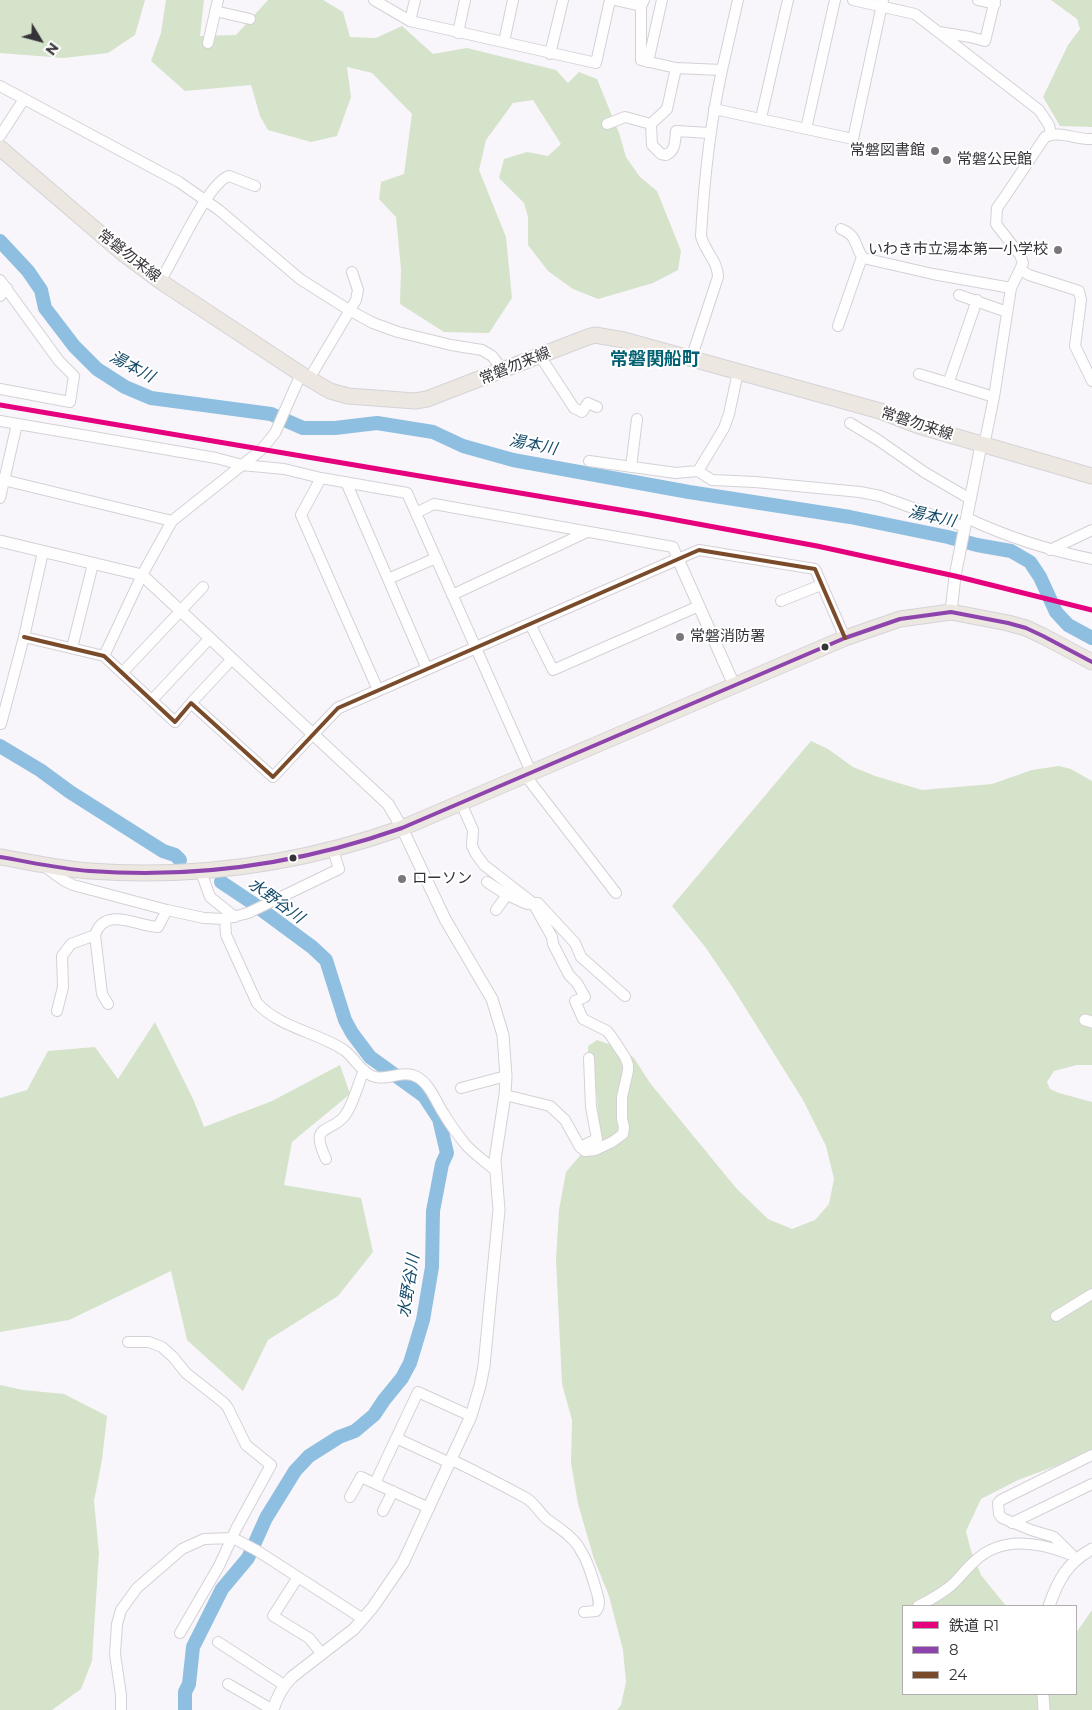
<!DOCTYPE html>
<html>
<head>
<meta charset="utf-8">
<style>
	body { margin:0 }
	#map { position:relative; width:1092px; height:1710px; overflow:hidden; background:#f9f6fb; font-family:Montserrat,"Noto Sans JP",sans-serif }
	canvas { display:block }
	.legend { position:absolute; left:902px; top:1605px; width:175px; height:90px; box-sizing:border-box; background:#fff; border:1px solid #afadaf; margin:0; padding:6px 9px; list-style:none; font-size:15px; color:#363338 }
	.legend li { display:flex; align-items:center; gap:10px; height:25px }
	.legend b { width:25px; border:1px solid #afadaf }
	.north { position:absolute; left:15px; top:15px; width:50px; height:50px; -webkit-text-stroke:4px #fff; paint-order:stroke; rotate:127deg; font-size:14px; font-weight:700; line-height:20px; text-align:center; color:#363338 }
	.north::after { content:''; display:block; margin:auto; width:18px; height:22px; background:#363338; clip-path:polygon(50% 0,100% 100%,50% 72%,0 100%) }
</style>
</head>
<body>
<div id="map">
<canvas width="1092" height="1710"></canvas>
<ul class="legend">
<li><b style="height:6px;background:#e5007d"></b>鉄道 R1</li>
<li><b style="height:6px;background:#8e44ad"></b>8</li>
<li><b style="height:6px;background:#7a4b2a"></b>24</li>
</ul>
<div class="north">N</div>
</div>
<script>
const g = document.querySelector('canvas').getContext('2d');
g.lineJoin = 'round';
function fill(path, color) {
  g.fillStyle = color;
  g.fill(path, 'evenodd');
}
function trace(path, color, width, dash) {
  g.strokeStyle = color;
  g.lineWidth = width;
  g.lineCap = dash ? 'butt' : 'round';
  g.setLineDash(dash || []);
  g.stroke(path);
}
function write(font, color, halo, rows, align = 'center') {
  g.font = font + ' Montserrat,"Noto Sans JP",sans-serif';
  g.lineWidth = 4;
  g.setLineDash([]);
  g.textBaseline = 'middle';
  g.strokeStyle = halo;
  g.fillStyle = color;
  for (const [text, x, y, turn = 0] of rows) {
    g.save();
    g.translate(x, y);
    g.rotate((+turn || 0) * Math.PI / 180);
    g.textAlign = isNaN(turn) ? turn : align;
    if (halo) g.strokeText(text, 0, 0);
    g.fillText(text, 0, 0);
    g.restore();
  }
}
fill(new Path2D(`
	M0 0H145L135 35 108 53 63 58 0 53Z
	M166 0H204L200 36 236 35 268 0H323L343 12 350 37 376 38 402 26 433 54 467 48 556 70 568 83 579 72 597 79 619 133 626 157 640 177 657 191 681 251 678 270 653 283 598 299 573 289 548 271 528 245V217L524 203 499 178 504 159 527 152 548 156 561 144 533 100 513 103 486 140 479 170 506 237 512 298 489 333 444 332 400 304 401 269 396 217 379 199 381 182 404 174 412 114 372 73 347 67 351 97 337 136 311 142 268 130 260 116 251 85 185 91 151 61 161 33Z
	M1051 0H1092V127L1060 126 1043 97 1068 45 1080 29 1077 19Z
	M811 741 828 749 853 767 875 776 922 790 992 784 1032 770 1059 766 1071 769 1092 781V1065H1077L1054 1071 1047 1082 1050 1089 1059 1093 1092 1102V1457L1061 1464 1018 1480 981 1499 966 1531 971 1551 981 1575 1006 1606H903V1694H1076V1633L1092 1610V1710H617L621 1705 626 1682 623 1650 609 1596 594 1559 578 1504 571 1463 572 1420 562 1384 556 1260 559 1210 566 1172 590 1144 598 1122 597 1096 588 1070V1046L597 1040 623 1049 634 1058 650 1083 736 1188 768 1219 792 1229 815 1220 829 1204 834 1179 826 1146 803 1100 733 988 706 948 672 906Z
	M155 1022 194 1101 204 1127 272 1101 340 1065 350 1094 292 1142 284 1185 361 1198 373 1252 338 1296 268 1340 243 1391 187 1340 171 1271 69 1320 0 1332V1098L27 1090 48 1051 95 1047 118 1079Z
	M0 1385 23 1390 64 1394 107 1416 102 1460 94 1501 99 1553 92 1661 81 1689 52 1710H0Z`), '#d4e3c9');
trace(new Path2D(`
	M0 241 28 271 41 290 45 308 74 346 97 369 125 387 151 398 271 414 303 428H335L377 423 433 432 463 446 513 460 689 492 850 517 948 537 977 545 1011 551 1030 562 1040 577 1056 612 1068 625 1092 638
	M0 746 40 770 70 792 163 851 175 855 180 860
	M185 1710V1692L189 1684 193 1647 222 1589 248 1558 266 1518 295 1471 309 1456 339 1437 355 1431 374 1415 384 1400 402 1378 410 1363 423 1320 432 1267 433 1211 442 1164 447 1153 439 1119 424 1096 370 1057 352 1033 345 1020 326 960 312 947 251 902 221 882`), '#8fbfe0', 14);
const minor = new Path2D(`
	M374 0 410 21 596 63 610 0
	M615 0 641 6
	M644 0 641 6V60L676 68 722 70 738 0
	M853 0 915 14 1039 110 1049 125 1051 134
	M978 0 995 4
	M215 11 250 19
	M410 21 415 0
	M939 32 970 37 985 41 995 0
	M458 33 465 0
	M504 42 513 0
	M208 43 218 0
	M550 54 563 0
	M648 62 662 0
	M0 86 179 182 219 210 300 279 349 310 373 323 398 332 451 345 482 350 492 356 503 370
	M714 109 853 139 883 0
	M761 118 788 0
	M607 124 625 117 651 124 667 109 676 68
	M651 124 652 145 661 154 666 155C676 151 675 140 676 131L710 133
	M806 129 835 0
	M0 136 24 99
	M841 229C859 237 853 244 863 258L933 274 1011 288
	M1021 270 1029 275 1079 291 1081 300 1075 346 1092 381
	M0 280 59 361 74 376 70 402 0 389
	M160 281C175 259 207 183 229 176L255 186
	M959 295 1007 312
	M0 296 7 288
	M838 326 862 257
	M540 356 574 408 582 412 588 403 597 407
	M691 359 718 277C718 261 705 252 701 236 704 180 710 125 722 70
	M919 374 994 397
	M309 379 356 300 358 290 352 272
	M949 381 977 300
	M0 421 216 458 242 465 284 469 321 478 407 493 531 772
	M850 423 878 440 924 472 970 499
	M981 445 986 436 994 397 1011 288 1023 263 1020 255 996 224 997 208 1002 201 1045 137C1060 130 1076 140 1092 139
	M589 461 676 473 698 471 712 480 755 482 860 492 880 496 965 527
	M631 467 637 419
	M698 471 724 428 729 414 738 372
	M321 478 301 515 378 690
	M0 479 172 521
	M346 482 427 669
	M0 498 17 424
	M416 513 434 504 673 547 678 559 699 550 815 569 845 638
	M967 518C1007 537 1048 550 1092 559
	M1050 550 1092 530
	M388 579 436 558
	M452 595 587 532
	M781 601 821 585
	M530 624 553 670 699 606
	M24 637 104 656 175 722 191 703 273 777 313 734
	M72 648 93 564
	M104 656 142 575 172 521 261 450 275 433 301 374
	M122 673 203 587
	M152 700 210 638
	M191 703 232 659
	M0 723 1 724 24 637 43 552
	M525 775 616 893
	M461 803 473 830 472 846 476 854 484 865 533 903H538L575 943 581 957 625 996
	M45 867 63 880 73 885 167 910 204 918 225 919 248 913 339 869 333 850
	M201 872 210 897 235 917
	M487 882 507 895
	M496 910 507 895 527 904 533 903 552 937 553 944 569 975 577 983 585 997 575 1001 583 1019 607 1031 611 1036 625 1057 628 1065V1071L622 1097V1119L624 1127 623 1134 612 1142 595 1150 585 1151 580 1147
	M225 919 226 935 257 1003C280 1028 317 1032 344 1050 354 1057 360 1071 372 1076 386 1082 402 1069 417 1077 430 1084 436 1102 444 1114 450 1125 458 1135 466 1145 474 1154 486 1162 495 1170
	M108 1004 102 994 95 935C105 905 139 927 158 927L167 910
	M57 1011 63 987 62 956 71 944 95 935
	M461 1088 506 1076
	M505 1095 550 1106 565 1120 580 1147 597 1139 591 1107 589 1058
	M326 1159C308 1121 332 1135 346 1114 354 1102 358 1084 364 1070
	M1056 1316 1092 1294
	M128 1342H149L162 1347 173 1357 186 1373 224 1403 228 1408 246 1445 271 1465 236 1529 219 1566 180 1633
	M396 1438 450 1463
	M452 1460C477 1472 502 1485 526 1498 535 1503 540 1514 548 1520 559 1528 575 1538 581 1551 588 1561 591 1574 595 1586 597 1594 602 1604 596 1611L584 1612
	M375 1483 418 1392 471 1416
	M350 1497 361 1477 429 1508
	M383 1511 393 1491
	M1012 1523 1092 1484
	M1076 1559 1054 1537 1031 1530 1002 1518 999 1514 998 1503 1001 1500 1092 1455
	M298 1577 273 1616 309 1638 322 1654
	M918 1606C928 1601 939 1595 948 1588 958 1581 965 1569 975 1561 1001 1536 1038 1542 1069 1554
	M218 1642 284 1685
	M228 1684 273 1710
	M121 1710V1695L115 1654 117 1624 121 1610 137 1588 182 1549 204 1539 233 1538 256 1550 363 1619`);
const tertiary = new Path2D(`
	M0 541 142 575 388 804 402 828 445 919 492 999 503 1035 506 1076 505 1095 495 1160 499 1210 484 1366 480 1386 471 1416 403 1563 373 1607 354 1629 292 1677C282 1687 277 1696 273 1710
	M951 612 955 576 981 445
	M313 734 338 708 678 559 734 685
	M1085 1020 1092 1022
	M1049 1606C1058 1580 1067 1563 1092 1549
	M1043 1694 1044 1710`);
const primary = new Path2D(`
	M0 148 125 255 160 281 301 374 330 391 348 396 415 401 427 399 588 337 595 335 624 340 880 411 919 426 1092 476
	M0 857C30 862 60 869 90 871 198 879 300 864 402 828L845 638 900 619 951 612 1008 623 1026 628 1043 636 1092 662`);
trace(minor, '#d4d1d6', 12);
trace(tertiary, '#d4d1d6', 13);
trace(primary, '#d4d3d6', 17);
trace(minor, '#fefefe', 10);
trace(tertiary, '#fefefe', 11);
trace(primary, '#ece7e1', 15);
trace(new Path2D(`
	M0 857C30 862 60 869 90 871 198 879 300 864 402 828L845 638 900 619 951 612 1008 623 1026 628 1043 636 1092 662`), '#8e44ad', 4);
trace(new Path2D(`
	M24 637 104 656 175 722 191 703 273 777 338 708 699 550 815 569 845 638`), '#7a4b2a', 4);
trace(new Path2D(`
	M0 405 644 514 817 546 955 576 1092 610`), '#e5007d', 5);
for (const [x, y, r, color] of [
	[935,151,5,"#7a777c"],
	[947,160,5,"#7a777c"],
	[1058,250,5,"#7a777c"],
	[680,637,5,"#7a777c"],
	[825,647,4.5,"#363338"],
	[293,858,4.5,"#363338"],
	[402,879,5,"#7a777c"]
]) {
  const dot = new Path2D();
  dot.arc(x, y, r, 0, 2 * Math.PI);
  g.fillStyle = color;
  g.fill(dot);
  trace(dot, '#fff', 2);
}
write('15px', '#363338', '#fff', [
	["常磐図書館",925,151,"right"],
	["常磐公民館",957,160],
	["いわき市立湯本第一小学校",1048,250,"right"],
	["常磐消防署",690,637],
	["ローソン",412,879]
], 'left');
write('15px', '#363338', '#fff', [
	["常磐勿来線",129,256,38],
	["常磐勿来線",515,366,-22],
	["常磐勿来線",917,424,18]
]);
write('italic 16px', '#144a69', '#fff', [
	["湯本川",132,367,28],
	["湯本川",533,445,11],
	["湯本川",932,517,12],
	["水野谷川",276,901,36],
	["水野谷川",409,1286,-81]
]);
write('bold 18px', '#016172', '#fff', [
	["常磐関船町",655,360]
]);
</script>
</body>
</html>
